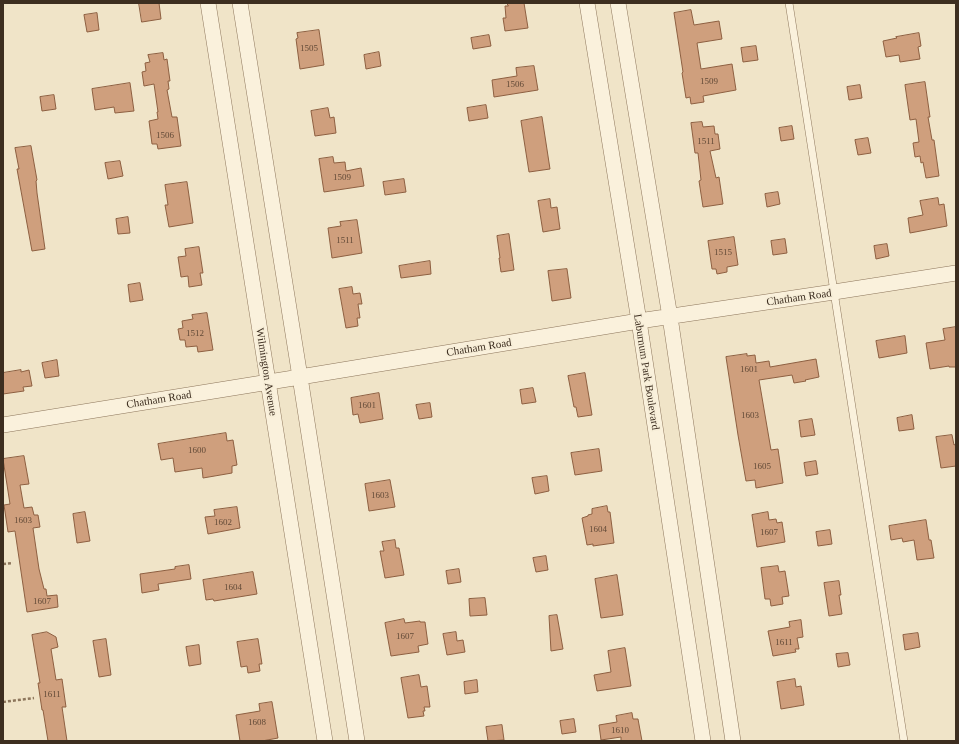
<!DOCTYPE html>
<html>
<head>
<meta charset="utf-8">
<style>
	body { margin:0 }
	#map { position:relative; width:959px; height:744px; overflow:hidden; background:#f0e4c8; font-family:"Times New Roman",serif }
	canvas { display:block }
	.frame { position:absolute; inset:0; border:4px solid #3d2e20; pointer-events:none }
</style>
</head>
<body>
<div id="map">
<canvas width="959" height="744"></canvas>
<div class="frame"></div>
</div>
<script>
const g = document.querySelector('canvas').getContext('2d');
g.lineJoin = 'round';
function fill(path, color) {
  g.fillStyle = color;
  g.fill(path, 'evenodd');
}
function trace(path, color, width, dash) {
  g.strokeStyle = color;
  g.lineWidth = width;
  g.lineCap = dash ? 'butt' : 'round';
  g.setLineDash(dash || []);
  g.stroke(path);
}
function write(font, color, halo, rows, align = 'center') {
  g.font = font + ' "Times New Roman",serif';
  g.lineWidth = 3.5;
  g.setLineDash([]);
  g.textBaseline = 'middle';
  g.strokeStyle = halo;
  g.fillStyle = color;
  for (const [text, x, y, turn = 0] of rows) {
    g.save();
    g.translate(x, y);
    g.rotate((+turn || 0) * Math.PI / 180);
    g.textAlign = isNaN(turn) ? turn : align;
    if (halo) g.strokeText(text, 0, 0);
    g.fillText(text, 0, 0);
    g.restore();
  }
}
const building = new Path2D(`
	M139 3H159L161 19 142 22Z
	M507 3H524L528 28 505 31 503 18H506L505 6H508Z
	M691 10 694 25 719 21 722 39 697 43 701 69 732 64 736 90 703 96 704 102 691 104 690 97 686 98 682 73 683 72 674 13Z
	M97 13 99 30 87 32 84 15Z
	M319 30 324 65 300 69 296 39 298 38 297 33Z
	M919 33 921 46 918 47 920 59 900 62 899 55 886 57 883 41 897 38 896 37Z
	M489 35 491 46 473 49 471 38Z
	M756 46 758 60 743 62 741 48Z
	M379 52 381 66 366 69 364 55Z
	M163 53 164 60 167 59 170 81H168L169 89 167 90 172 117H177L181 146 158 149 157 144H152L149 121 158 119 157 112H158L154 84 144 86 142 72 146 71 145 63 150 62 148 55Z
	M534 66 538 90 494 97 492 80 517 76 516 68Z
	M925 82 930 117H928L932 140H934L939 176 926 178 923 162 921 163 920 156 915 157 913 143 919 142 916 119 910 120 905 85Z
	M130 83 134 111 115 113 114 107 95 110 92 89Z
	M860 85 862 98 849 100 847 87Z
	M54 95 56 109 42 111 40 97Z
	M486 105 488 118 469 121 467 108Z
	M328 108 330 118 334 117 336 133 315 136 311 111Z
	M542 117 550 169 529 172 521 121Z
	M702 122 703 127 714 126 715 134H718L720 149 710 151 716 178 719 177 723 204 703 207 699 181 701 180 698 153H695L691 123Z
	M792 126 794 139 781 141 779 128Z
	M868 138 871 153 858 155 855 140Z
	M31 146 37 180 36 181 37 193 45 249 32 251 17 169H19L15 148Z
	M333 157 334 163 345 162 346 171 361 168 364 186 324 192 319 159Z
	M120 161 123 176 108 179 105 163Z
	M404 179 406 192 385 195 383 182Z
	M187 182 193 223 169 227 165 205H168L165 185Z
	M778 192 780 204 767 207 765 194Z
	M938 198 939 205 944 204 947 226 910 233 908 218 923 215 920 201Z
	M550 199 551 208 557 207 560 229 543 232 538 201Z
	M128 217 130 233 118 234 116 219Z
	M357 220 362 253 332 258 328 228 341 226 340 222Z
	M509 234 514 270 501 272 499 258H500L497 236Z
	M734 237 738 265 727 267V272L717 274 716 269H712L708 241Z
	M785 239 787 253 773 255 771 241Z
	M887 244 889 256 876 259 874 246Z
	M199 247 203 273H200L202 285 189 287 188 276 181 277 178 257 186 256 185 249Z
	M430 261 431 274 401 278 399 266Z
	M567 269 571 298 552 301 548 271Z
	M140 283 143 300 130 302 128 285Z
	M352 287 353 294 360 293 362 304H358L360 318H357L358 326 346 328 339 289Z
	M207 313 213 350 198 352 197 346 186 347 185 340H180L178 329 183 328 182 321 193 319 192 315Z
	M956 327V367H949V366L930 369 926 343 945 340 943 329Z
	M905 336 907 353 879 358 876 341Z
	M747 354V356L755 355 756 363 769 361 770 367 816 359 819 377 805 380 806 381 794 383 792 375 759 380 771 450 778 449 783 483 756 488 755 480 746 481 738 435 726 357Z
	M57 360 59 376 45 378 42 363Z
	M21 370V372L29 370 32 386 23 387 24 391 3 394V373Z
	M585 373 592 415 578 417 576 407H574L568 376Z
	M533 388 536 402 522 404 520 390Z
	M379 393 383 419 360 423 358 414 353 415 351 398Z
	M430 403 432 417 419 419 416 405Z
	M912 415 914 429 899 431 897 418Z
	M812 419 815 435 801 437 799 421Z
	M226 433 227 441 233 440 237 465 232 466V473L203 478 202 468 175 472 173 458 161 460 158 444Z
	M952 435 954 445 956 444V466L941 468 936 437Z
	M599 449 602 471 575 475 571 453Z
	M24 456 29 484 20 485 24 508 32 507 34 515H38L40 527 33 528 39 569 44 589H46L47 596 57 595 58 607 27 612 15 531 8 532 4 505 10 504 3 459Z
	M816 461 818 474 806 476 804 463Z
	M547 476 549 491 535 494 532 478Z
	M390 480 395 507 369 511 365 484Z
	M607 506 608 512H610L614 543 593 546V544L587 545 582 518 588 516V515L592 514V509Z
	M237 507 240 528 208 534 205 517 215 516 214 510Z
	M85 512 90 541 77 543 73 514Z
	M768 512 769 520 776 519 777 523 782 522 785 542 757 547 752 515Z
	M926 520 929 540H931L934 558 917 560 914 540 903 542 902 538 891 540 889 526Z
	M830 530 832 544 818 546 816 532Z
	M395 540 396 548H399L404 575 385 578 380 551H384L382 542Z
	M546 556 548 570 536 572 533 558Z
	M189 565 191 579 158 584 159 590 142 593 140 574 175 569V567Z
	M778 566 779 572 785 571 789 596 782 597 783 604 771 606 770 599H765L761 568Z
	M459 569 461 582 448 584 446 571Z
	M253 572 257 594 214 601 213 599 206 600 203 580Z
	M617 575 623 615 601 618 595 579Z
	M839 581 841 595H839L842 614 829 616 824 583Z
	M485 598 487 615 470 616 469 599Z
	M557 615 563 649 551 651 549 616Z
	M404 619 405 623 420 621V622H425L428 644 418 646 419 652 391 656 385 623Z
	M801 620 803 637 797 638 799 649H795L796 652 773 656 768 631 790 627 789 622Z
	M47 632 56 637 58 647 51 649 56 680 62 679 66 707H62L67 741H48L43 710H42L38 683H40L32 635Z
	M456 632 457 641 463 640 465 652 447 655 443 634Z
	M918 633 920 647 905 650 903 635Z
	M106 639 111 675 99 677 93 641Z
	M258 639 262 664H259L260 671 248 673 247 666 241 667 237 642Z
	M199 645 201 664 189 666 186 647Z
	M625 648 631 686 597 691 594 675 611 672 608 651Z
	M848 653 850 665 838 667 836 654Z
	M419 675 421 687 427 686 430 707H424L425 711H423L424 716 408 718 401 678Z
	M795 679 796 687 801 686 804 705 781 709 777 682Z
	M477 680 478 692 465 694 464 682Z
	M272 702 278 738 262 741H240L236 715 260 711 259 704Z
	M632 713 633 719H638L642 741H621V737L601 740 599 725 617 722 616 716Z
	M574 719 576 732 562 734 560 721Z
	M502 725 504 740 488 741 486 727Z`);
fill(building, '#cf9f7d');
trace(building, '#8d5f41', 1);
const service = new Path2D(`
	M789 3 904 741`);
const minor = new Path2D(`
	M208 3 325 741
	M240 3 300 377 357 741
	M587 3 639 321 703 741
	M618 3 670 317 733 741
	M3 425 300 377 639 321 834 292 956 273`);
trace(service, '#8d765c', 8);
trace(minor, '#8d765c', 16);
trace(new Path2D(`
	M3 564 13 563
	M3 702 34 698`), '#8d765c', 2.5, [3, 2]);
trace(service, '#faf1dc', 7);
trace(minor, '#faf1dc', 15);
write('9px', '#624a37', null, [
	["1505",309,49],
	["1509",709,82],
	["1506",515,85],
	["1506",165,136],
	["1511",706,142],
	["1509",342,178],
	["1511",345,241],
	["1515",723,253],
	["1512",195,334],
	["1601",749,370],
	["1601",367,406],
	["1603",750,416],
	["1600",197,451],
	["1605",762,467],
	["1603",380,496],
	["1603",23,521],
	["1602",223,523],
	["1604",598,530],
	["1607",769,533],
	["1604",233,588],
	["1607",42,602],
	["1607",405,637],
	["1611",784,643],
	["1611",52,695],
	["1608",257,723],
	["1610",620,731]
]);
write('11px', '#3d2e20', '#f7eed8', [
	["Chatham Road",799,298,-8],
	["Chatham Road",479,348,-9],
	["Wilmington Avenue",266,372,81],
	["Laburnum Park Boulevard",646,372,81],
	["Chatham Road",159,400,-9]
]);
</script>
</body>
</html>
